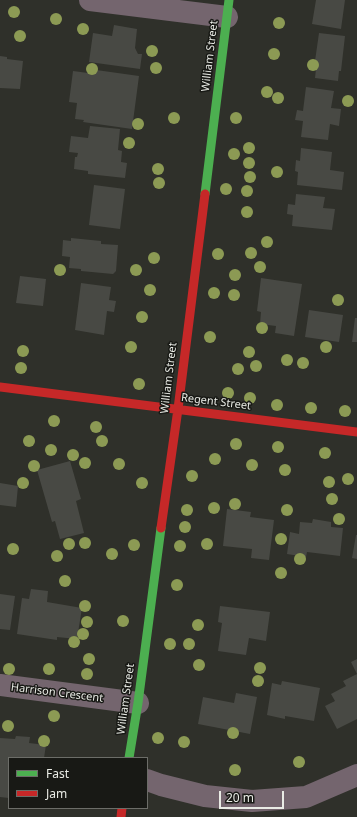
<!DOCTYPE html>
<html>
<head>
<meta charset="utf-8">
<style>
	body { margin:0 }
	#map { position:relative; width:357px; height:817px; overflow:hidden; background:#2f302a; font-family:"Noto Sans",sans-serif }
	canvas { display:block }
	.legend { position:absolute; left:8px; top:757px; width:140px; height:52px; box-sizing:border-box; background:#181915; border:1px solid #6c6d68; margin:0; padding:5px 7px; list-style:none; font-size:12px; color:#e9ebe5 }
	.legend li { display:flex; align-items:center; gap:8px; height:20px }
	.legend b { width:20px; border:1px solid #6c6d68 }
	.scale { position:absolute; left:219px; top:791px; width:65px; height:18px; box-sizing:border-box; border:2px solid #e9ebe5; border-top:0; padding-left:5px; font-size:12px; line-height:14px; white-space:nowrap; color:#e9ebe5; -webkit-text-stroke:3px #181915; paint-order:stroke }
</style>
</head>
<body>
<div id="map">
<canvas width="357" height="817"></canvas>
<ul class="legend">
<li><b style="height:5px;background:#4caf50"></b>Fast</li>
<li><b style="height:5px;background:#c62828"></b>Jam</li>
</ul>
<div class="scale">20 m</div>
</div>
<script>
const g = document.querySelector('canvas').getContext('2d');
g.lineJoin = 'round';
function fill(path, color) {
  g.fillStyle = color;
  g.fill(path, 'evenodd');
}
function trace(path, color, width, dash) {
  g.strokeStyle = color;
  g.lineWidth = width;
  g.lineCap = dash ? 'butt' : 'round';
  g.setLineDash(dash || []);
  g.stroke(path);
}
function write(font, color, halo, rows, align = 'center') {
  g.font = font + ' "Noto Sans",sans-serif';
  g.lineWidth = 3;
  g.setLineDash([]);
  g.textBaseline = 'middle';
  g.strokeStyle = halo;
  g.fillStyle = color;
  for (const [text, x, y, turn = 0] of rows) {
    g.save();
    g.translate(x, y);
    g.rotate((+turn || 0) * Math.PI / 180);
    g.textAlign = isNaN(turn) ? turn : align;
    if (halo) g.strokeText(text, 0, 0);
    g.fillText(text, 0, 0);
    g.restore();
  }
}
fill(new Path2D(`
	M316 0H345L341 29 312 24Z
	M114 25 137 29 135 48 138 54H142L140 69 89 62 93 33 112 36Z
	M319 33 345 36 341 71H339L338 81 315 78 316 69 314 68Z
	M0 56 7 57V59L23 61 20 89 0 88Z
	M89 69 139 76 132 129 83 122 84 120 75 119 77 103 69 102 73 71 88 73Z
	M306 87 334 91 331 108 341 109 339 126 330 124 328 140 301 137 303 121 295 120 297 110 303 111Z
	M90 126 120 129 118 150 122 151 121 162 127 163 125 178 88 174V171L74 169 75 157H77L78 153 69 152 71 136 88 138Z
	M301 148 332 152 330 170 344 172 342 190 297 185 298 172 295 171 296 160 300 161Z
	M94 185 125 189 120 229 89 225Z
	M296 194 325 197 323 208 335 209 332 230 292 226 293 215 287 214 288 204 295 205Z
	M71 238 101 241V244L118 245 116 271 113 274 81 271V269L69 268 70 257 62 256 63 240 71 241Z
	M20 276 46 279 43 306 16 303Z
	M261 278 302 284 294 336 275 333 276 326 260 324 261 312 257 311Z
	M81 283 111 287 109 300 116 301 114 312 107 311 104 335 75 330Z
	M309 310 343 315 339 342 305 337Z
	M355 318H357V342H352Z
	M70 461 81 499 76 501 84 533 60 539 55 521 52 522 37 470Z
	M0 483 18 486 16 507 0 505Z
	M227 509 251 512 250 517 274 520 269 560 251 558 252 549 223 546Z
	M313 519 331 522V527L343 528 340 556 307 552 306 557 287 554 290 532 299 534 300 522 312 523Z
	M356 535H357V559L352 558Z
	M31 589 48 591 47 602 82 608 77 639 57 637V640L17 634 22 598 29 599Z
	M0 594 15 596 10 630 0 629Z
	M220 606 270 612 266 641 249 638 246 655 218 651 222 623 218 622Z
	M357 659V719L337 729 325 706 335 701 331 694 346 686 343 681 357 674 351 662Z
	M282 681 320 688 314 721 285 716V719L267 715 272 683 281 685Z
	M236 693 257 697 250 734 198 724 203 697 234 703Z
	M16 736 30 737 29 743 46 745 44 758H9V798L0 797V738L15 739Z`), '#484944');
trace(new Path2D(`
	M90 0 227 17
	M0 685 138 703
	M147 780 161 785 205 796 252 801 306 797 357 775`), '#74656e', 22);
trace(new Path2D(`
	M205 194 229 0
	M129 758 138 703 161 528`), '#4caf50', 9);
trace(new Path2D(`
	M0 387 357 432
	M161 528 178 409 205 194
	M121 817 122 808`), '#c62828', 9);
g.fillStyle = '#8c9a54';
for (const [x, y] of [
	[14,12],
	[56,19],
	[279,23],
	[83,29],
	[20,36],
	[152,51],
	[274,54],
	[313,65],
	[156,68],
	[92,69],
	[267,92],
	[278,98],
	[348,101],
	[174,118],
	[236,118],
	[138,124],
	[129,143],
	[249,148],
	[234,154],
	[249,163],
	[158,169],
	[277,172],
	[250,177],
	[159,183],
	[226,189],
	[247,191],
	[247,212],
	[267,242],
	[251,253],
	[218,254],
	[154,258],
	[260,267],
	[60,270],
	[136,270],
	[235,275],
	[150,290],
	[214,293],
	[234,295],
	[338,300],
	[142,317],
	[262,328],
	[210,337],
	[131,347],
	[326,347],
	[23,351],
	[249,352],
	[287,360],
	[303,363],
	[256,366],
	[21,368],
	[238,369],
	[139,384],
	[228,393],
	[250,398],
	[277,405],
	[311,408],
	[345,411],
	[54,421],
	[96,427],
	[29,441],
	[102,441],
	[236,444],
	[278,447],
	[51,450],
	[325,453],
	[73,455],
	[215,459],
	[85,463],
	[119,464],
	[252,465],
	[34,466],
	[285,470],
	[192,476],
	[348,479],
	[329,482],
	[23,483],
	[142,483],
	[332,499],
	[235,504],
	[214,508],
	[187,510],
	[287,510],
	[339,519],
	[185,527],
	[281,539],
	[85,543],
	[69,544],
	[207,544],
	[134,545],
	[180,546],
	[13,549],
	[112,554],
	[57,556],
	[300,559],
	[281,573],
	[65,581],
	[177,585],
	[85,606],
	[123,621],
	[87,622],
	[198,625],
	[83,634],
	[74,642],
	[170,644],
	[189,644],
	[89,659],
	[199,665],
	[260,668],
	[9,669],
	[49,669],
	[87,674],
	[258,681],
	[54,716],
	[8,726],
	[233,733],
	[158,738],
	[44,741],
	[184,742],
	[299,762],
	[235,770]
]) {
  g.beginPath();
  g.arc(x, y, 6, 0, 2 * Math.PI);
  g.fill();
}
write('11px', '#e9ebe5', '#181915', [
	["William Street",210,56,-83],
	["William Street",169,378,-83],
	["Regent Street",216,402,7],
	["Harrison Crescent",57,693,7],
	["William Street",126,699,-82]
]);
</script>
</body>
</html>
